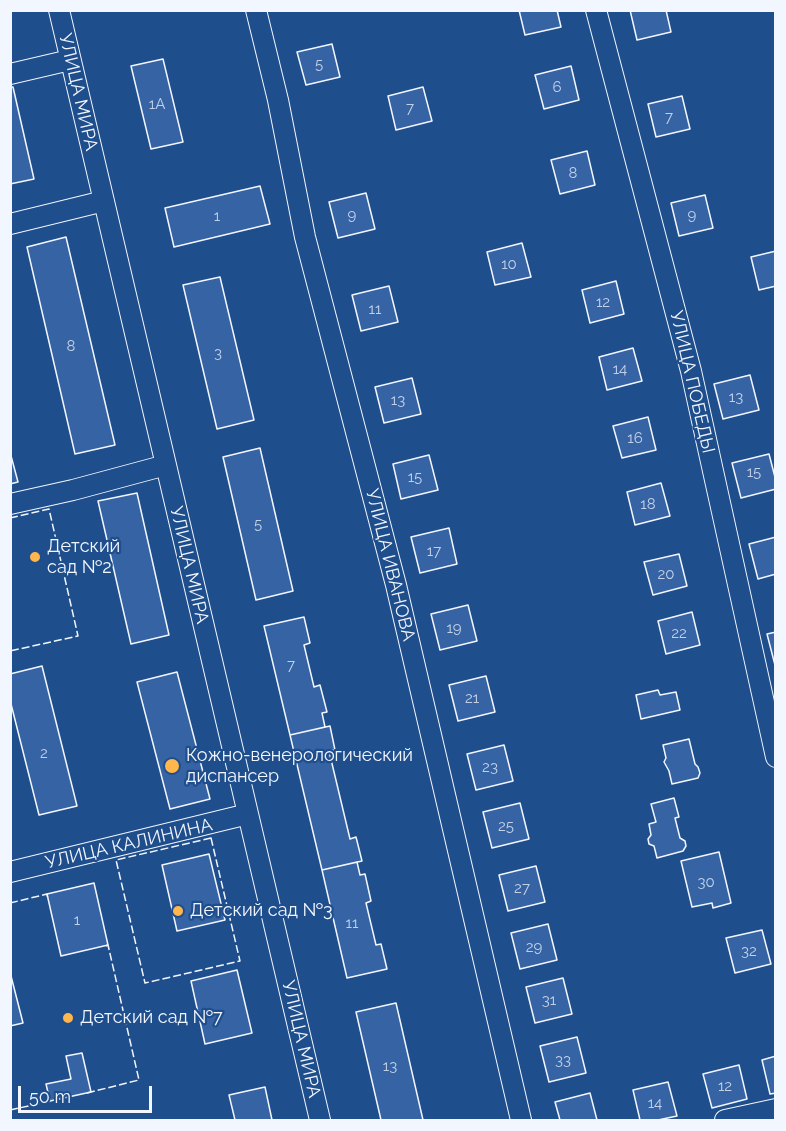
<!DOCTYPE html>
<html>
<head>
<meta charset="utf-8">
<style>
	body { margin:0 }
	#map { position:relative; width:786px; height:1131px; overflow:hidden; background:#1f4e8c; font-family:Raleway,sans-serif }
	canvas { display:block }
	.frame { position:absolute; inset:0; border:12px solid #f2f6ff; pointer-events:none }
	.scale { position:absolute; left:18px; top:1086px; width:134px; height:27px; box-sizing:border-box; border:3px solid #f2f6ff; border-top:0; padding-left:8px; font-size:18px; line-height:21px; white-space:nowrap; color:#f2f6ff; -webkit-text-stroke:4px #1f4e8c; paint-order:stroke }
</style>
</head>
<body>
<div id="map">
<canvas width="786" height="1131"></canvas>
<div class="frame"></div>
<div class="scale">50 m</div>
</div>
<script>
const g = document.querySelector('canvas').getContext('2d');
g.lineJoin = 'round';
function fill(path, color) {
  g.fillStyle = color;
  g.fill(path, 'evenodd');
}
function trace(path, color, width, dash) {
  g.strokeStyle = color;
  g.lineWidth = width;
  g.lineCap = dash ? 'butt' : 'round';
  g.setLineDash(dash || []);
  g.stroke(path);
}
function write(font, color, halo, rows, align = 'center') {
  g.font = font + ' Raleway,sans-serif';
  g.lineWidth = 4.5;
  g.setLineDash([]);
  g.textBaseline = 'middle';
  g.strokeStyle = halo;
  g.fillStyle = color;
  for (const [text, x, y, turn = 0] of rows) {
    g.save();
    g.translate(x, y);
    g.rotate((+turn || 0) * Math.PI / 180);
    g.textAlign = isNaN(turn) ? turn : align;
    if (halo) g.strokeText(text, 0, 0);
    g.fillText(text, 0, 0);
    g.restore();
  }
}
const building = new Path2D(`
	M519 10H557L561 27 525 35Z
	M630 10H666L671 32 637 40Z
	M332 44 340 77 306 85 297 52Z
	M163 59 183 142 151 149 131 66Z
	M571 66 579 100 544 109 535 75Z
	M10 87H13L34 179 10 184Z
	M423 87 432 121 396 130 388 96Z
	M682 96 690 129 656 137 648 104Z
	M587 151 595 185 560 194 551 160Z
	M260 186 270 224 174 247 165 208Z
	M366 193 375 229 338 238 329 202Z
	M705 195 713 228 679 236 671 203Z
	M66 237 115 445 75 454 27 247Z
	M522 243 531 277 495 285 487 252Z
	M776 251V286L759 290 751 257Z
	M220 277 254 420 217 429 183 285Z
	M616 281 624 314 590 323 582 290Z
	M389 286 398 322 361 331 352 295Z
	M633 348 642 381 607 390 599 357Z
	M750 375 759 410 723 419 714 384Z
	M412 378 421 414 384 423 375 387Z
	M648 417 656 450 622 458 613 426Z
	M260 448 293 591 256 600 223 457Z
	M10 452 18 482 10 484Z
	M769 454 776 481V489L741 498 732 463Z
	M429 455 438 490 401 499 393 464Z
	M661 483 670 516 635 525 627 492Z
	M137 493 169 635 131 644 98 501Z
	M449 528 457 564 420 573 411 537Z
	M776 537V574L758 579 749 544Z
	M679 554 687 586 653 595 644 562Z
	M468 605 477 641 440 650 431 614Z
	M692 612 700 645 666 654 658 621Z
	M304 617 310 643 304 645 314 687 320 685 327 712 322 713 325 727 290 735 264 626Z
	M776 632V669L767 634Z
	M42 666 77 806 39 815 10 700V674Z
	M177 672 210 799 170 809 137 682Z
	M486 676 495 712 458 721 449 685Z
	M658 690 660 695 676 692 680 710 641 719 636 695Z
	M330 726 335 750 329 751 350 839 356 837 362 861 322 870 290 735Z
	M689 739 695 764 698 767 700 773 698 778 672 784 669 771 664 762 666 758 663 745Z
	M504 745 513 781 476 790 467 754Z
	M674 798 679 817 675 818 680 838 685 841 686 846 683 851 657 858 654 846 649 844 648 839 651 835 649 824 656 822 651 804Z
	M520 803 529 839 492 848 483 812Z
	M719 852 731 903 713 908 712 903 692 907 681 861Z
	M209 854 225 920 177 931 162 865Z
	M357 862 360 875 365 874 371 901 366 903 376 945 381 944 387 969 347 978 322 870Z
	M536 866 545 902 508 911 499 875Z
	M94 883 108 945 61 956 47 894Z
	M548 924 557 960 520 969 511 933Z
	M762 930 771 964 735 973 726 938Z
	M237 970 252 1033 205 1044 191 981Z
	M10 972 23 1023 10 1026Z
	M563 978 572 1014 535 1023 526 987Z
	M396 1003 423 1120H381L356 1012Z
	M577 1037 586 1073 549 1082 540 1046Z
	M82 1053 91 1092 50 1101 46 1084 71 1079 66 1056Z
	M776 1056V1093L770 1094 762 1060Z
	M739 1065 747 1099 712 1108 703 1074Z
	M668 1082 677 1116 658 1120H640L633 1090Z
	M265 1087 272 1120H235L229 1095Z
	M590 1093 597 1120H560L555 1102Z`);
fill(building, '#3563a3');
trace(building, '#f2f6ff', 1.5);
const minor = new Path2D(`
	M59 10 320 1120
	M256 10 278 100 305 237 396 585 521 1120
	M596 10 691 371 776 757
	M10 74 70 60
	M10 224 104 201
	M10 504 73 490 166 465
	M10 872 248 814
	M725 1120 776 1109`);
trace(minor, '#f2f6ff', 22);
trace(minor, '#1f4e8c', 20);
trace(new Path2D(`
	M10 518 49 509 78 636 10 651
	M211 838 240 961 145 983 116 860Z
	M10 903 47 894 48 899
	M87 1093 139 1080 108 945 106 946
	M10 1110 51 1101`), '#f2f6ff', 1.5, [8, 3]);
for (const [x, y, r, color] of [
	[35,557,6,"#ffb74d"],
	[172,766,8,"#ffb74d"],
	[178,911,6,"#ffb74d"],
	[68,1018,6,"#ffb74d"]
]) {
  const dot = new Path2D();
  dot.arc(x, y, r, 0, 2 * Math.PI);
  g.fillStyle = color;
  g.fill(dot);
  trace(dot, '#1f4e8c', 2);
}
write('15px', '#c3d1e8', null, [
	["5",319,64],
	["6",557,87],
	["1А",157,104],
	["7",410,108],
	["7",669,117],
	["8",573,173],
	["9",352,215],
	["9",692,215],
	["1",217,216],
	["10",509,264],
	["12",603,302],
	["11",375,309],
	["8",71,346],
	["3",218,353],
	["14",620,369],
	["13",736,397],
	["13",398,400],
	["16",635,438],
	["15",754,472],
	["15",415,477],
	["18",648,504],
	["5",258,524],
	["17",434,551],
	["20",666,574],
	["19",454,628],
	["22",679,633],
	["7",291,665],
	["21",472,698],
	["2",44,753],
	["23",490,767],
	["25",506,826],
	["30",706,882],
	["27",522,888],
	["1",77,920],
	["11",352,923],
	["29",534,947],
	["32",749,951],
	["31",549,1000],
	["33",563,1060],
	["13",390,1066],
	["12",725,1086],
	["14",655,1103]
]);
write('18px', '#f2f6ff', '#1f4e8c', [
	["УЛИЦА МИРА",78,92,77],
	["УЛИЦА ПОБЕДЫ",692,382,77],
	["УЛИЦА МИРА",189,565,77],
	["УЛИЦА ИВАНОВА",390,565,76],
	["УЛИЦА КАЛИНИНА",129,844,-13],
	["УЛИЦА МИРА",301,1039,77]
]);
write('18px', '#f2f6ff', '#1f4e8c', [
	["Детский",47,547],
	["сад №2",47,568],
	["Кожно-венерологический",186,756],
	["диспансер",186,777],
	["Детский сад №3",190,911],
	["Детский сад №7",80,1018]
], 'left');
</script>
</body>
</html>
